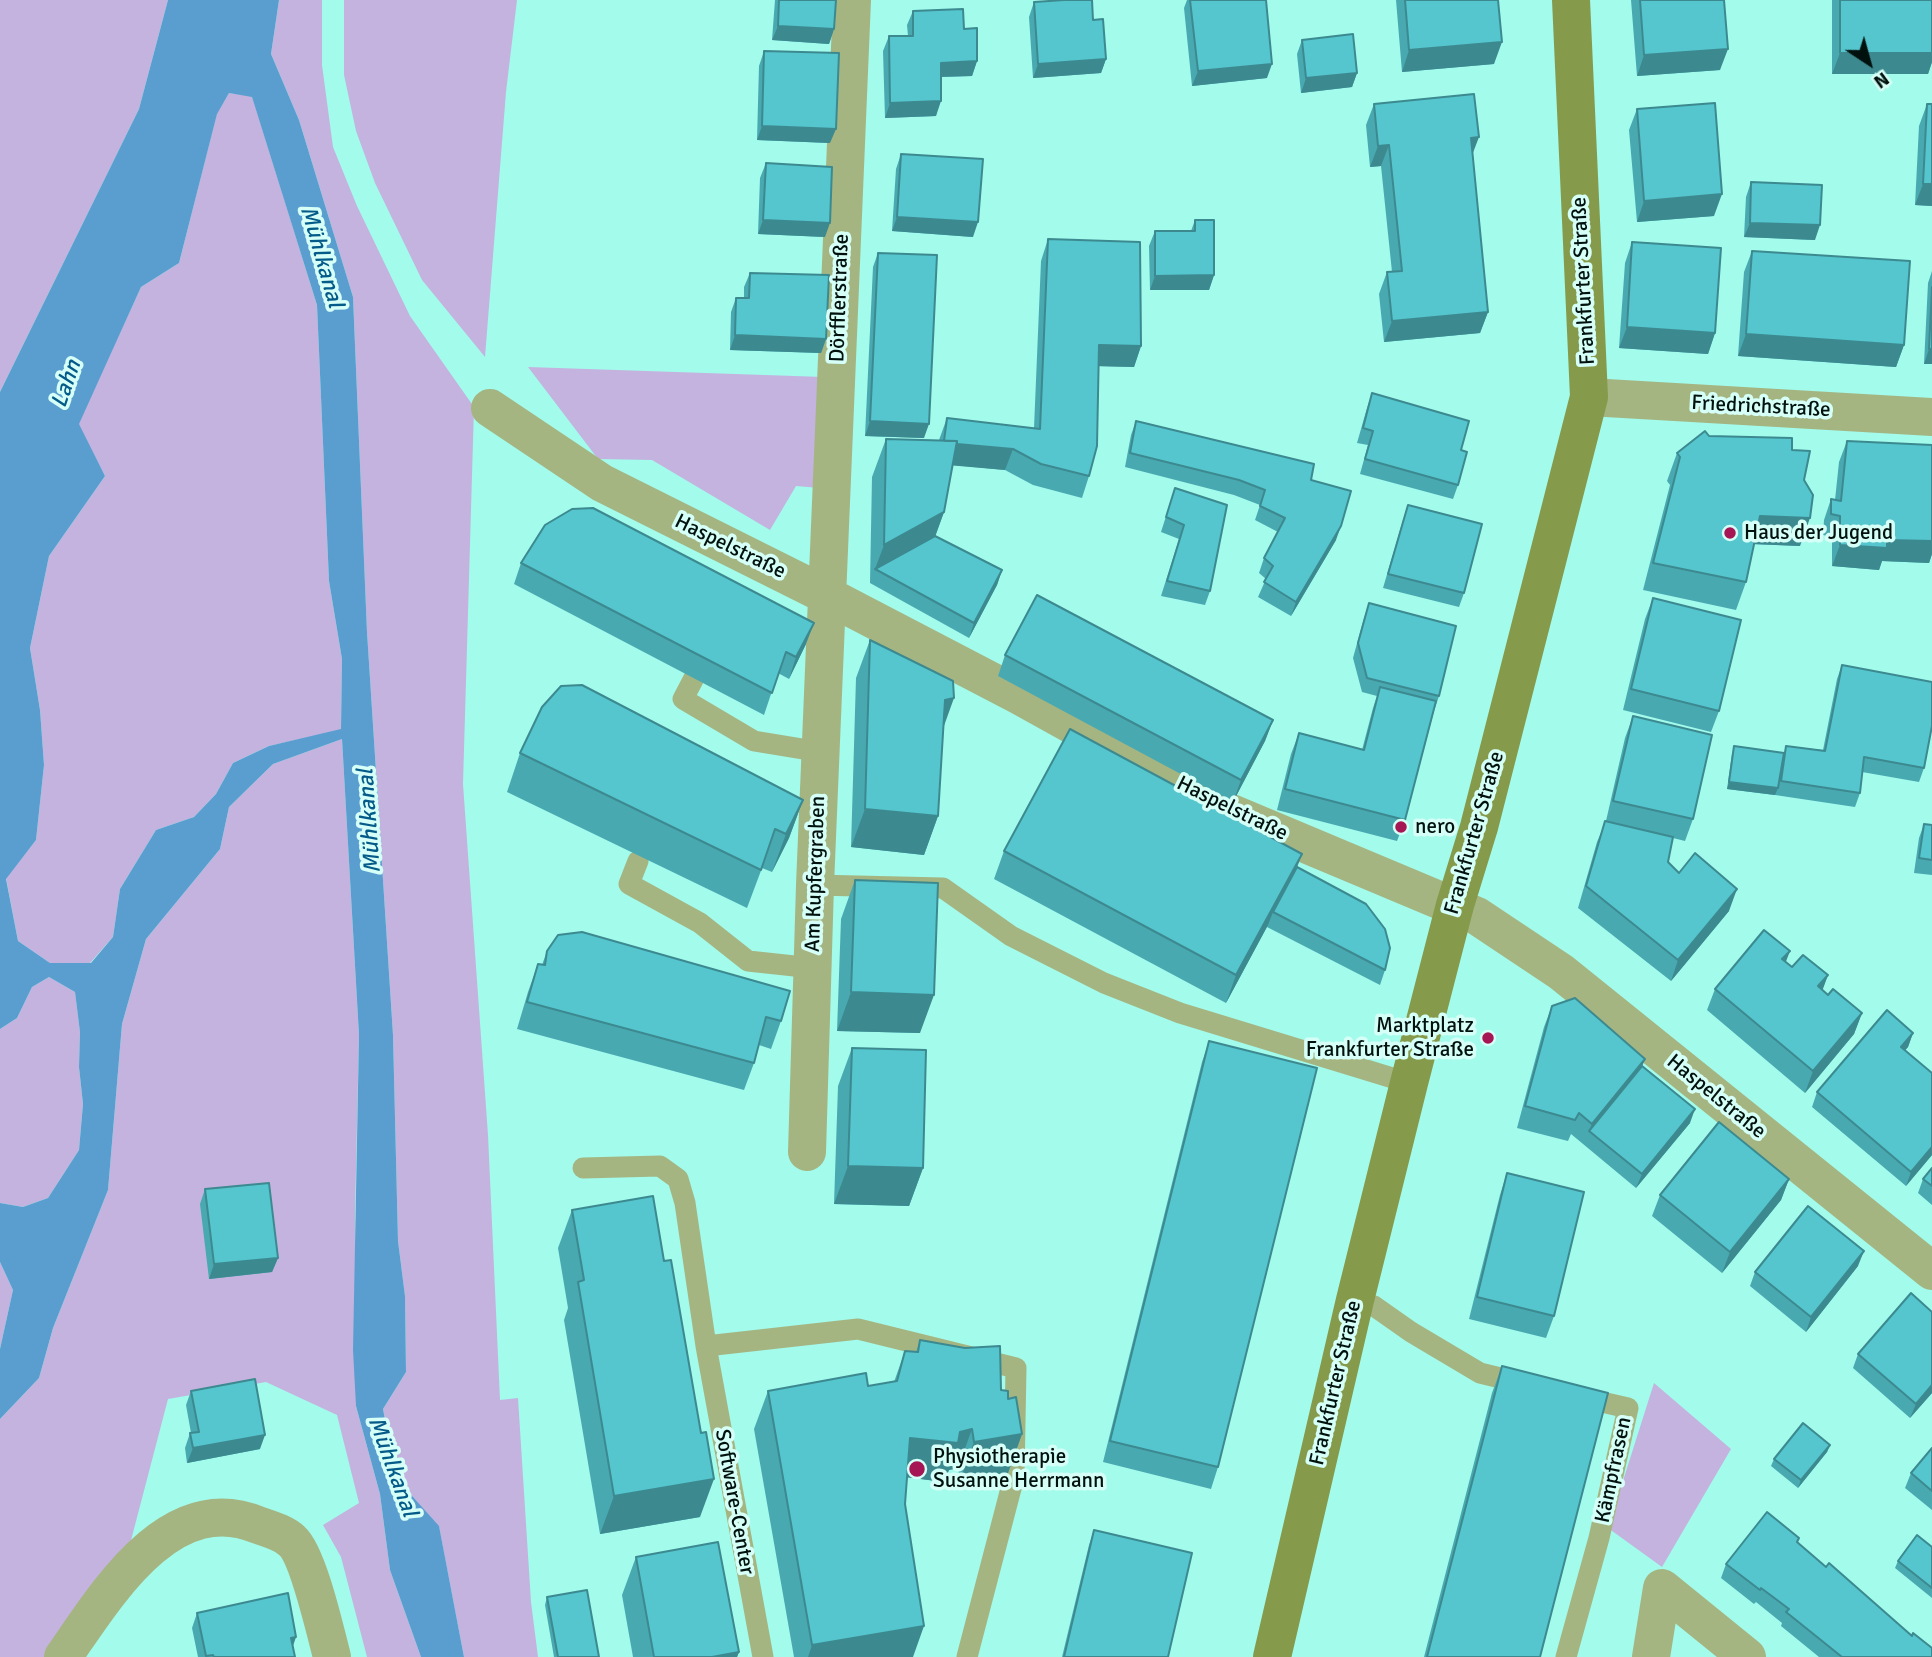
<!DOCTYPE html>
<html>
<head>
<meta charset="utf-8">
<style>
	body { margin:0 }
	#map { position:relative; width:1932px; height:1657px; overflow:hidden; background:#a3fbec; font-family:Signika,sans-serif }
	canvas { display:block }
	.north { position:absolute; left:1834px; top:28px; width:70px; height:70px; -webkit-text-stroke:5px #d6fff7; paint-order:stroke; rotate:144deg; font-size:19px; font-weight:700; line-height:28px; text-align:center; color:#00110e }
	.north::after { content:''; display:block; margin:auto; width:24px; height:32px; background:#00110e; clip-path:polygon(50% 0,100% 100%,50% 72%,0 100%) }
</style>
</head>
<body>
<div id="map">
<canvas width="1932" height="1657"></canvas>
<div class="north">N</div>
</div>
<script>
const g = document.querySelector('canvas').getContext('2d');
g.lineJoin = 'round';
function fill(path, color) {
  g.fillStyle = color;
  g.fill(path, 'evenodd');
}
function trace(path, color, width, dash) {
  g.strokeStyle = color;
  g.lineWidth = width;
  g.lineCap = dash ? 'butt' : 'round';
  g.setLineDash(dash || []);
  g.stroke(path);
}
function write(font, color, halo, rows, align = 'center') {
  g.font = font + ' Signika,sans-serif';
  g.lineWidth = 7;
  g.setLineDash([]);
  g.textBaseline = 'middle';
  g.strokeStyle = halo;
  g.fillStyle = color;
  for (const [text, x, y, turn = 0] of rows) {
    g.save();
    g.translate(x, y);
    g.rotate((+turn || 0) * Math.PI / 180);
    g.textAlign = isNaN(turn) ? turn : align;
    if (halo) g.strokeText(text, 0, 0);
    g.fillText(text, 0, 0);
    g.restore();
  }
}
fill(new Path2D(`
	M0 0H168L139 109 0 392Z
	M279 0H322V65L333 147 357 206 410 316 474 407 463 784 488 1135 500 1400 518 1398 531 1602 538 1657H464L439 1527 405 1488 388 1436 383 1409 406 1372 405 1296 398 1241 393 1035 367 632 353 297 299 120 271 54Z
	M344 0H517L506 92 485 357 422 280 375 183 356 131 344 75Z
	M229 93 252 96 317 305 329 581 342 659 341 730 269 746 233 763 216 794 194 817 156 830 120 889 113 937 90 963H50L18 941 6 878 36 840 44 765 40 710 30 648 49 556 105 476 78 424 141 287 179 263 217 113Z
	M528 367 824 377 820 488 796 486 770 530 652 460 598 459Z
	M342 739 359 1035 355 1215 356 1406 380 1494 390 1570 421 1657H367L341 1557 323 1525 359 1503 337 1415 266 1382 168 1399 129 1548 45 1657H0V1419L39 1378 53 1328 108 1190 122 1024 146 939 220 849 229 807 273 764Z
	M49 977 75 992 80 1032 79 1067 83 1104 79 1150 48 1198 23 1207 0 1203V1029L17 1018 32 987Z
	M0 1262 13 1290 0 1349Z
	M1654 1383 1731 1449 1662 1567 1608 1528Z`), '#c4b3df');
fill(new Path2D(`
	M168 0H279L271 54 299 120 353 297 367 632 393 1035 398 1241 405 1296 406 1372 383 1409 388 1436 405 1488 439 1526 464 1657H421L390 1570 380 1494 356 1406 353 1350 359 1035 342 739 273 764 229 807 220 849 146 939 122 1024 108 1190 53 1328 39 1378 0 1419V1349L13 1290 0 1262V1203L23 1207 48 1198 79 1150 83 1104 79 1067 80 1032 75 992 49 977 32 987 17 1018 0 1029V392L139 109ZM229 93 252 97 317 305 329 581 342 659 341 729 269 746 233 763 216 794 194 817 156 830 120 889 113 937 91 963H50L18 941 6 879 36 840 44 765 40 710 30 648 49 556 105 476 79 424 141 287 179 263 217 114Z`), '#5a9ed0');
trace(new Path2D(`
	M694 678 683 699 754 741 821 752
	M638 861 629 884 700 923 748 961 813 968
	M815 885 943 888 1011 936 1104 983 1180 1013 1409 1083
	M583 1168 660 1166 678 1179 685 1203 706 1346 763 1657
	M1355 1300 1374 1306 1411 1332 1480 1373 1525 1384
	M706 1346 858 1329 1016 1368 1014 1477 967 1657
	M1566 1657 1599 1538 1628 1408 1580 1397`), '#a5b582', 21);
trace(new Path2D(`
	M1589 397 1932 417
	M490 408 602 483 828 596 1018 695 1229 812 1477 916 1561 972 1932 1271
	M807 1152 815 885 852 0
	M63 1657C105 1597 169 1488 258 1525 269 1529 284 1533 292 1541 308 1555 326 1634 332 1657
	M1651 1657 1662 1588 1747 1657`), '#a5b582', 38);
trace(new Path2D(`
	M1272 1657 1355 1300 1409 1083 1455 905 1479 827 1589 397 1571 0`), '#859b4b', 38);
fill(new Path2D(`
	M775 0H836L834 29 829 44 772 40Z
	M1187 0H1266L1267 78 1192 86 1184 8Z
	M1396 0H1498L1494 64 1402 72Z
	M1631 0H1724L1720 70 1637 76Z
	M1832 0H1932V62L1928 74H1832Z
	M1034 2 1093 20 1106 59 1101 73 1033 78 1029 17Z
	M913 11 964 29 977 61 972 76 941 77 936 116 885 118 883 51 889 36H908L907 25Z
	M1302 40 1357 73 1352 87 1301 93 1297 54Z
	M764 51 830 143 757 140 759 66Z
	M1374 104 1472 154 1488 312 1480 333 1384 342 1379 294 1387 272H1392L1381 166 1370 167 1366 125Z
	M1927 104 1932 206 1915 205 1919 126Z
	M1637 109 1714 216 1637 222 1629 130Z
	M901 154 973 237 892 231 896 169Z
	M766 163 825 237 758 234 760 178Z
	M1751 182 1815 240 1744 237 1746 197Z
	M1195 220 1214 275 1209 290H1150L1149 246 1155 231H1191Z
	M1048 239 1141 346 1134 367 1099 366 1089 476 1082 498 1033 485 1005 470 953 465 944 512 935 536 1002 570 997 585 969 638 870 583 872 477 886 439 939 440 947 418 1034 428 1041 261Z
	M1632 242 1715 333 1708 354 1619 348 1625 263Z
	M1752 251 1904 345 1896 367 1738 356 1744 272Z
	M878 253 924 438 865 436 873 267Z
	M1932 271V364H1924L1928 283Z
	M750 273 826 339 821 353 730 350 731 312 736 298H744V287Z
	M1372 393 1461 450 1458 485 1453 499 1360 474 1368 445 1357 443 1367 408Z
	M1136 421 1311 480 1336 540 1291 616 1258 597 1266 579 1259 573 1264 558 1278 532 1255 520 1260 505 1234 495 1125 467 1131 435Z
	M1709 436 1804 480 1800 546 1754 544 1746 582 1736 610 1643 590 1670 485 1667 481 1677 453Z
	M1847 441 1932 445V554L1929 563 1882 561 1879 570 1832 566V537L1823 535 1824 520 1831 499 1835 500 1839 462Z
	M1175 488 1210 591 1205 605 1161 596 1179 539 1161 532Z
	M1408 505 1464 593 1459 607 1383 588 1403 520Z
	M521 563 806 644 789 679 778 673 764 715 514 584Z
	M1653 598 1719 711 1711 732 1623 710 1645 619Z
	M1369 603 1439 696 1434 711 1405 820 1397 841 1277 810 1291 754 1299 733 1362 750 1373 708 1377 696 1362 692 1353 658 1364 618Z
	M870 640 938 816 924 855 851 847 856 678Z
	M1005 655 1273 720 1265 741 1233 802 998 676Z
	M1842 665 1924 768 1919 782 1862 772 1860 793 1855 807 1775 795 1727 789 1732 754 1734 746 1784 753 1786 746 1823 750 1837 679Z
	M1633 716 1693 819 1685 841 1673 838 1668 862 1679 873 1729 911 1671 981 1578 908 1597 842 1606 821 1625 738Z
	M520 753 803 800 789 838 772 872 762 868 747 908 507 792Z
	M1924 824 1932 825V875L1914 873 1919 838Z
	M1004 851 1297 867 1385 970 1380 985 1267 927 1268 925 1226 1003 994 879Z
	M855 880 920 1033 837 1031 841 919Z
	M547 951 781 1021 771 1049 759 1045 754 1063 744 1090 517 1029 528 992 538 964 542 965Z
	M1786 962 1792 967 1828 975 1822 990 1828 995 1862 1013 1854 1034 1805 1093 1707 1010 1715 989Z
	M1552 1006 1642 1066 1690 1123 1636 1188 1571 1134 1568 1141 1517 1128 1544 1027Z
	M1913 1033 1908 1047 1905 1050 1932 1073V1155L1906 1186 1812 1107 1817 1092Z
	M1209 1041 1218 1467 1211 1489 1103 1462 1202 1062Z
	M852 1048 923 1168 909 1206 834 1204 838 1086Z
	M1932 1168V1205L1918 1193 1923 1179Z
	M1507 1173 1554 1316 1546 1338 1469 1319 1500 1195Z
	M1789 1179 1781 1200 1722 1273 1652 1216 1660 1195Z
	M205 1189 278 1258 272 1272 209 1279 200 1204Z
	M572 1210 700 1517 600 1534 564 1320 568 1308 558 1248Z
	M1858 1266 1806 1332 1750 1286 1755 1272Z
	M1932 1312V1393L1910 1418 1853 1368 1858 1354Z
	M920 1340 1001 1390 1008 1399 1022 1434 1008 1473 960 1480 958 1468 949 1470 944 1482 907 1477 905 1504 913 1657H794L754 1429 768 1391 868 1386 894 1382 905 1351 916 1352Z
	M1502 1366 1540 1657H1424L1492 1393Z
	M191 1391 260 1449 187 1463 185 1448 190 1433H191L186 1405Z
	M1830 1445 1827 1452 1798 1488 1771 1466 1774 1459Z
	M1932 1448V1510L1905 1488 1911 1473Z
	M1094 1530 1168 1657H1062L1089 1545Z
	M1798 1543 1932 1657H1819L1781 1626 1782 1623 1756 1602 1754 1604 1721 1578 1726 1564Z
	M1932 1547V1598L1895 1568 1898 1561Z
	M636 1557 739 1652 737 1657H633L622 1595Z
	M547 1597 599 1657H554L545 1605Z
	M197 1613 293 1647 295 1657H198L192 1628Z`), '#49a9b1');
fill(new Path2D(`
	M778 26 834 29 829 44 772 40Z
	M1502 42 1494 64 1402 72 1409 50Z
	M1728 49 1720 70 1637 76 1644 55Z
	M1840 53H1932V62L1928 74H1832Z
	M1106 59 1101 73 1033 78 1038 64Z
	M977 61 972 76 935 77 941 63Z
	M1272 64 1267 78 1192 86 1198 71Z
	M1357 73 1352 87 1301 93 1306 78Z
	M941 101 936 116 885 118 890 103Z
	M762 126 836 129 830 143 757 140Z
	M1479 137 1471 158V138Z
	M1389 145 1381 166 1370 167 1378 146Z
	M1923 184H1932V206L1915 205Z
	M1722 194 1714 216 1637 222 1644 201Z
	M897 217 978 222 973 237 892 231Z
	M763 220 830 223 825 237 758 234Z
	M1750 223 1820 225 1815 240 1744 237Z
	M1214 275 1209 290H1150L1155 276Z
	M1488 312 1480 333 1384 342 1392 321Z
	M1627 327 1715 333 1708 354 1619 348Z
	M1746 334 1904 345 1896 367 1738 356Z
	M735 335 826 339 821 353 730 350Z
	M1099 345 1141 346 1134 367 1091 366Z
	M1929 349H1932V364H1924Z
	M870 421 929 424 924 438 865 436Z
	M944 442 1013 449 1005 470 936 464Z
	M944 512 930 551 875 569 884 545Z
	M1760 516 1810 518 1800 546 1750 544Z
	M1341 526 1336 540 1291 616 1296 602Z
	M1887 540 1932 541V554L1929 563 1882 561 1879 570 1832 566 1840 545Z
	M1002 570 997 585 969 638 974 623Z
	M814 623 806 644 789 679 796 657Z
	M954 698 940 737 945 700Z
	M1273 720 1265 741 1233 802 1241 780Z
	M1729 782 1778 788 1775 795 1727 789Z
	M803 800 789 838 772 872 786 834Z
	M865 809 938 816 924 855 851 847Z
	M1302 854 1292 881 1273 912 1268 925 1226 1003 1236 975Z
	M1737 889 1729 911 1671 981 1678 960Z
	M1790 951 1782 972V959Z
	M1828 975 1820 997 1818 986Z
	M851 992 934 995 920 1033 837 1031Z
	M1862 1013 1854 1034 1805 1093 1813 1071Z
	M1913 1033 1908 1047 1896 1061 1901 1047Z
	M1645 1059 1637 1080 1589 1131 1592 1124Z
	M1695 1109 1690 1123 1636 1188 1642 1174Z
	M1932 1147V1155L1906 1186 1911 1172Z
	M848 1166 923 1168 909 1206 834 1204Z
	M1789 1179 1781 1200 1722 1273 1730 1252Z
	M1864 1251 1858 1266 1806 1332 1811 1317Z
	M278 1258 272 1272 209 1279 214 1264Z
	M1932 1385V1393L1910 1418 1916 1404Z
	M972 1429 958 1468 949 1470 944 1482 896 1476 910 1438 960 1432Z
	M1022 1434 1008 1473 960 1480 974 1442Z
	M265 1435 260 1449 187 1463 193 1448Z
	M1830 1445 1827 1452 1798 1488 1801 1480Z
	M714 1479 700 1517 600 1534 614 1496Z
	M924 1626 913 1657H808L812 1645Z
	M296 1637 291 1652V1638Z
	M739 1652 737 1657H712Z`), '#3c8a90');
const building = new Path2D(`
	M779 0H836L834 29 778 26Z
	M1064 0H1092L1093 20 1103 19 1106 59 1038 64 1034 2Z
	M1190 0H1266L1272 64 1198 71Z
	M1405 0H1498L1502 42 1409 50Z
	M1640 0H1724L1728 49 1644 55Z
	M1840 0H1932V53H1840Z
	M963 9 964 29 977 28V61L941 63V101L890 103 889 36H913V11Z
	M1353 34 1357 73 1306 78 1302 40Z
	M764 51 839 53 836 129 762 126Z
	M1474 94 1479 137 1471 138 1488 312 1392 321 1387 272 1402 271 1389 145 1378 146 1374 104Z
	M1715 103 1722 194 1644 201 1637 109Z
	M1927 104H1932V184H1923Z
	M901 154 983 159 978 222 897 217Z
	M766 163 832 167 830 223 763 220Z
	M1751 182 1822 185 1820 225 1750 223Z
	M1195 220H1214V275L1155 276V231H1195Z
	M1048 239 1140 242 1141 346 1099 345 1097 446 1089 476 1041 464 1013 449 957 444V441H944L947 418 1040 429Z
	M1632 242 1721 248 1715 333 1627 327Z
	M1752 251 1910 261 1904 345 1746 334Z
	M878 253 937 255 929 424 870 421Z
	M750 273 829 275 826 339 735 335 736 298H749Z
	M1932 287V349H1929Z
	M1372 393 1469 421 1461 450 1467 452 1458 485 1365 459 1373 431 1363 428Z
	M1136 421 1314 464 1311 480 1351 491 1341 526 1296 602 1264 582 1273 566 1264 558 1285 518 1260 506 1265 490 1239 480 1130 453Z
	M1705 431 1709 436 1792 438V450L1810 451 1804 480 1813 495 1810 518 1760 516 1746 582 1653 563 1680 457 1677 453Z
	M886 439 957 441 944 512 884 545Z
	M1847 441 1932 445V541L1887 540V548L1840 545V516L1831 514V499L1841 501Z
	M1175 488 1227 505 1210 591 1167 581 1184 525 1166 517Z
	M1408 505 1482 524 1464 593 1388 574Z
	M593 508 814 623 796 657 786 652 772 693 521 563 545 525 572 509Z
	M935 536 1002 570 974 623 875 569Z
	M1037 595 1273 720 1241 780 1005 655Z
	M1653 598 1741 620 1719 711 1631 689Z
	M1369 603 1456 626 1439 696 1367 678 1358 643Z
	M870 640 953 681 954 698 945 700 938 816 865 809Z
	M1842 665 1932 682V726L1924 768 1864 757 1860 793 1781 781 1786 746 1825 751Z
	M582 685 803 800 786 834 775 829 761 870 520 753 542 707 561 686Z
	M1380 687 1436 701 1405 820 1285 789 1299 733 1364 750Z
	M1633 716 1712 735 1693 819 1613 801Z
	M1070 729 1302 854 1236 975 1004 851Z
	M1734 746 1784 753 1778 788 1729 782Z
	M1605 821 1673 837 1668 862 1679 873 1695 853 1737 889 1678 960 1586 886Z
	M1924 824 1932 825V860L1919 858Z
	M1297 867 1366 904 1385 929 1390 948 1385 970 1273 912Z
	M855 880 938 883 934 995 851 992Z
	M1764 930 1790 951 1782 959 1792 967 1803 955 1828 975 1818 986 1828 995 1833 989 1862 1013 1813 1071 1715 989Z
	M582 932 790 991 781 1021 766 1017 754 1063 527 1002 538 964 545 965 547 951 558 935Z
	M1575 998 1645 1059 1592 1124 1579 1113 1575 1120 1525 1106 1552 1006Z
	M1887 1010 1913 1033 1901 1047 1932 1073V1147L1911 1172 1817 1092Z
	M1209 1041 1317 1068 1218 1467 1110 1441Z
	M852 1048 926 1050 923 1168 848 1166Z
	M1642 1066 1695 1109 1642 1174 1589 1131Z
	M1719 1122 1789 1179 1730 1252 1660 1195Z
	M1932 1168V1186L1923 1179Z
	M1507 1173 1584 1192 1554 1316 1477 1297Z
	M269 1183 278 1258 214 1264 205 1189Z
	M653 1196 664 1261 671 1260 701 1433 706 1432 714 1479 614 1496 578 1282 584 1280 572 1210Z
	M1808 1206 1864 1251 1811 1317 1755 1272Z
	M1911 1293 1932 1312V1385L1916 1404 1858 1354Z
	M920 1340 965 1348 1000 1346 1001 1390 1008 1391V1399L1016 1397 1022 1434 974 1442 972 1429 960 1432 958 1443 910 1438 905 1504 924 1626 812 1645 768 1391 866 1373 868 1386 897 1381 905 1351 918 1352Z
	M1502 1366 1608 1393 1540 1657H1427Z
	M255 1379 265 1435 193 1448 190 1433 199 1432 191 1391Z
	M1803 1423 1830 1445 1801 1480 1774 1459Z
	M1932 1448V1491L1911 1473Z
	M1767 1512 1799 1538 1797 1542 1826 1567 1829 1563 1912 1636 1913 1633 1932 1648V1657H1842L1786 1612 1789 1609 1761 1588 1760 1590 1726 1564Z
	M1094 1530 1192 1553 1168 1657H1064Z
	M1917 1535 1932 1547V1588L1898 1561Z
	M718 1542 739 1652 712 1657H654L636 1557Z
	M587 1590 599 1657H558L547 1597Z
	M288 1593 296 1637 291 1638 295 1657H214L213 1655 206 1656 197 1613Z`);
fill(building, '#55c5ce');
trace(building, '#3c8a90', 2);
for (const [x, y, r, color] of [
	[1730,533,7,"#a61654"],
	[1401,827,7,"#a61654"],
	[1488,1038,7,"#a61654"],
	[917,1469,9,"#a61654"]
]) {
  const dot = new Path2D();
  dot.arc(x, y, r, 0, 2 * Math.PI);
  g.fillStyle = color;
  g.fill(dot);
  trace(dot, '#d6fff7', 2.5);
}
write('21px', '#00110e', '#d6fff7', [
	["Frankfurter Straße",1584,281,-93],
	["Dörfflerstraße",840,298,-88],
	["Friedrichstraße",1761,407,3],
	["Haspelstraße",730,547,26],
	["Haspelstraße",1232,809,26],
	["Frankfurter Straße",1475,833,-74],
	["Am Kupfergraben",816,874,-88],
	["Haspelstraße",1716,1097,39],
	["Frankfurter Straße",1336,1383,-77],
	["Kämpfrasen",1614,1470,-78],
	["Software-Center",734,1502,80]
]);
write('21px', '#00110e', '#d6fff7', [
	["Haus der Jugend",1744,533],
	["nero",1415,827],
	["Marktplatz",1474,1026,"right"],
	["Frankfurter Straße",1474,1050,"right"],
	["Physiotherapie",933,1457],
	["Susanne Herrmann",933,1481]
], 'left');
write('italic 23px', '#045a89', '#d6fff7', [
	["Mühlkanal",321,257,74],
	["Lahn",67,384,-71],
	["Mühlkanal",370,821,-94],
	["Mühlkanal",392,1467,70]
]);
</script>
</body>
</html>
